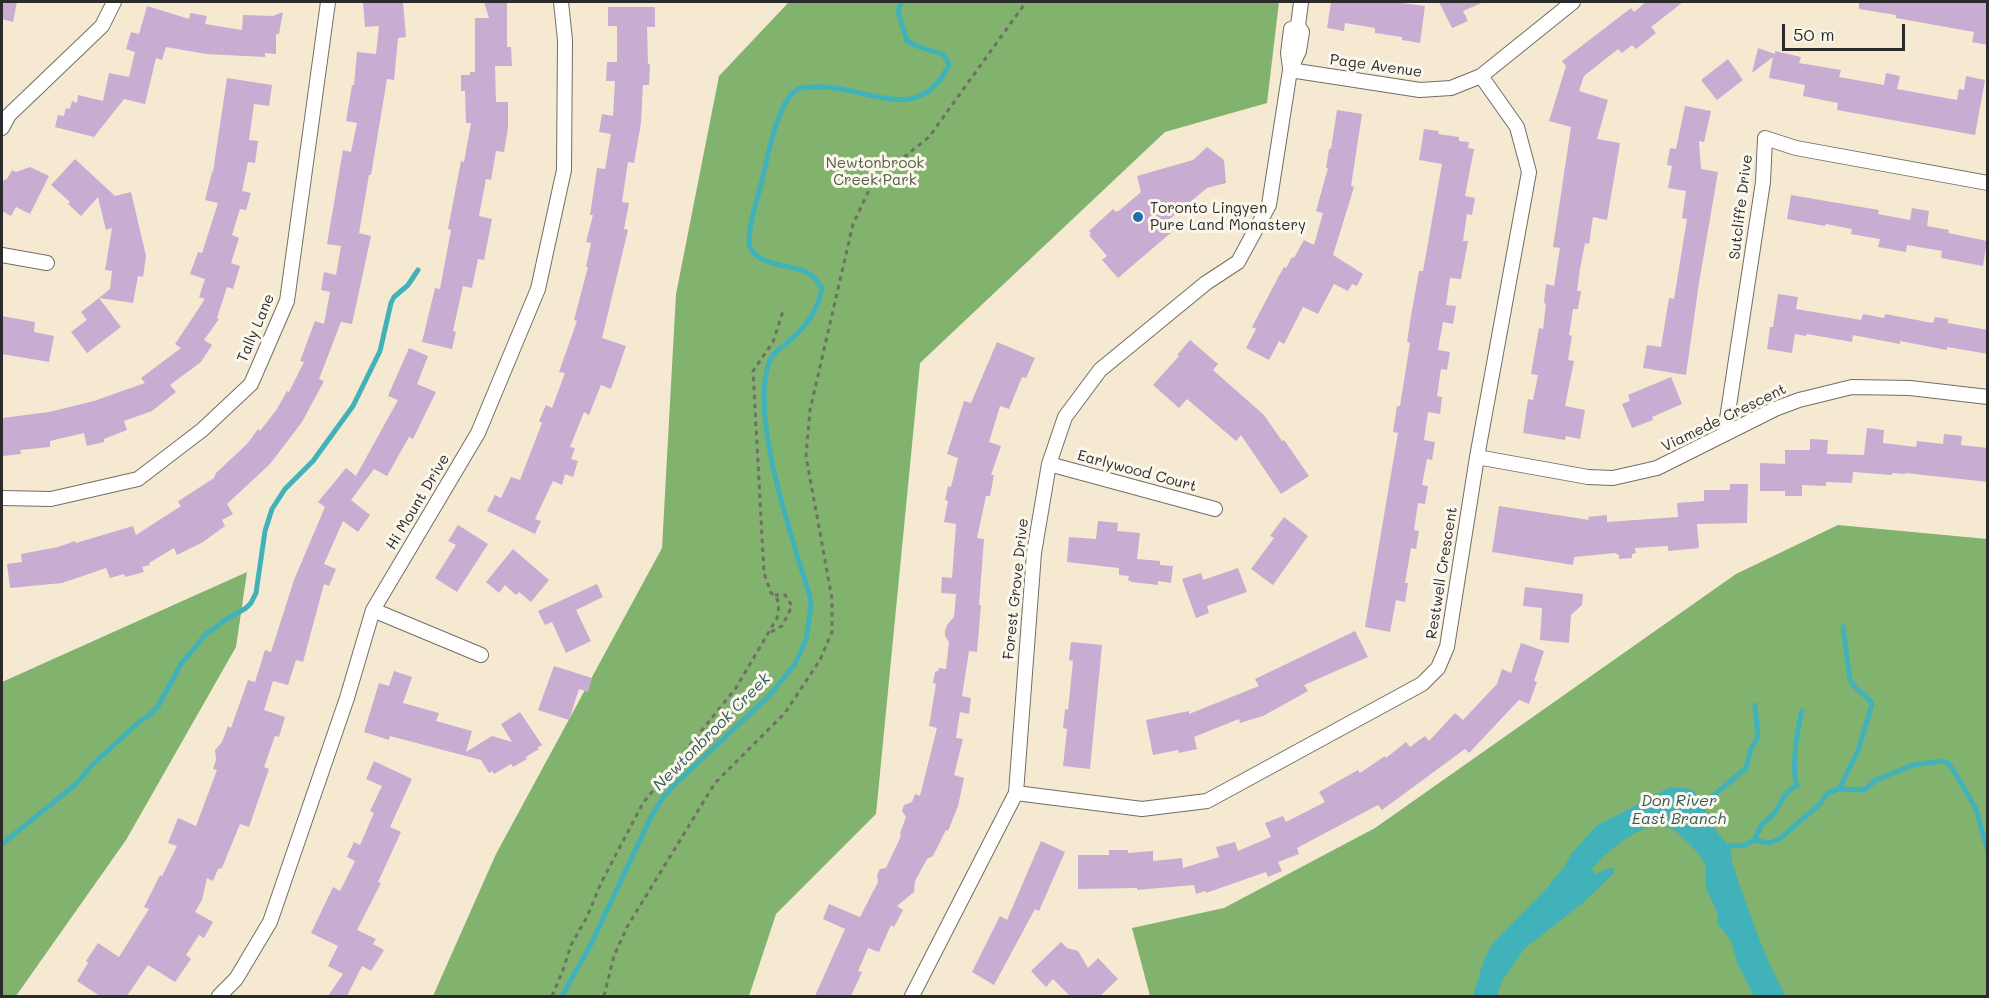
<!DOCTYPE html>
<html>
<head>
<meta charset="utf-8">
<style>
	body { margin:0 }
	#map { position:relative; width:1989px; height:998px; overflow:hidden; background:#f6e9d2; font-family:Mali,sans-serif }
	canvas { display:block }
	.frame { position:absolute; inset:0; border:3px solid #2b2b2b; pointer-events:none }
	.scale { position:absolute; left:1782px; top:24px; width:123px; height:27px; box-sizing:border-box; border:3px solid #2b2b2b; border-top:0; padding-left:8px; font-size:18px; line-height:21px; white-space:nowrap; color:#2b2b2b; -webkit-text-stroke:4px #fbf7ec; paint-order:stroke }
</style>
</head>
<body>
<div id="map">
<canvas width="1989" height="998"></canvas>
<div class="frame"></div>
<div class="scale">50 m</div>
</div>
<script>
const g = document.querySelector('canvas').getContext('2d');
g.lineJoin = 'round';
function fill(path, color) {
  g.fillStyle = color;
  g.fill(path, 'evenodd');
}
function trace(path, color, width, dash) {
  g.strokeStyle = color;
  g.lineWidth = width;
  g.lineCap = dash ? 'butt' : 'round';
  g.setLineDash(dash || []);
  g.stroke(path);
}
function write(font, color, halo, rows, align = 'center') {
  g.font = font + ' Mali,sans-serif';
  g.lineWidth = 6;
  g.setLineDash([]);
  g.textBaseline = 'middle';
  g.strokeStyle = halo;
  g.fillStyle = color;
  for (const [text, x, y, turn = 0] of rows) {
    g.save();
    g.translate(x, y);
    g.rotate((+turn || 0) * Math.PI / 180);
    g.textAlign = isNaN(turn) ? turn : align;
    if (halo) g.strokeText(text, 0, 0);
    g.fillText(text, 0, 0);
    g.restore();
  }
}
fill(new Path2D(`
	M789 2H1279L1267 103 1165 132 920 363 876 814 776 914 749 996H433L496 854 662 548 676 294 719 76Z
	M1838 525 1987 539V996H1150L1132 928 1224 908 1375 828 1736 574Z
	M247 572 236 647 126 840 16 996H2V682Z`), '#81b36e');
fill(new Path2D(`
	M1669 787 1692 789C1703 802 1708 817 1717 832 1720 837 1726 841 1729 846 1732 853 1731 862 1734 869 1750 912 1763 957 1786 996H1754L1738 965 1731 941 1718 924C1720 907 1708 900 1706 885 1704 877 1708 870 1704 862 1700 855 1692 846 1686 841 1681 836 1675 829 1667 827 1641 820 1609 851 1592 868L1594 874 1611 868H1614V873L1584 902 1524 949 1502 981 1497 996H1473L1484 959 1493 943 1546 889 1564 867 1572 853 1596 826 1656 795Z`), '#41b1ba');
trace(new Path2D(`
	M1839 789 1858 751 1872 704C1867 694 1855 691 1850 680L1843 627
	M1696 810 1746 768 1751 749 1758 737 1755 705
	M1754 840 1762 824 1774 814 1786 793 1797 785C1791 769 1797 730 1802 711
	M2 844 76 784 92 765 139 722 151 714 158 706 181 664 206 634 224 621 246 608 251 603 256 593 265 531 272 509 285 489 313 461 353 406 380 351 391 303 394 297 408 285 418 270
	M1724 849 1728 846 1745 845 1754 840 1769 843 1779 839 1818 806 1829 792 1839 789 1864 790 1876 780 1913 765 1942 761 1948 763 1954 771 1976 809 1988 852
	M562 996 591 944 650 819 662 799 672 787 770 695 795 664 806 640 811 606 810 597C793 540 748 414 770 360 773 352 783 347 789 341 806 327 818 310 822 288 817 281 814 275 806 272 790 264 759 267 750 247 745 235 759 194 762 180 768 156 776 107 795 91 800 87 806 87 812 87 863 83 920 130 949 64L944 55 917 46 907 41 898 12 901 2`), '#41b1ba', 5);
fill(new Path2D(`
	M2 2H17L13 22 2 19Z
	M403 2 406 37 398 38 394 80 387 79 371 175H369L359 233 371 236 352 324 341 322 319 379 324 381 302 422 270 464 227 504 233 514 222 520 225 526 203 542 177 555 174 548 149 563 150 565 142 567 144 572 125 577 124 574 110 578 106 568 62 583 10 588 7 564 22 562 21 554 58 547 75 541 76 543 133 526 136 535 181 506 178 502 180 500 214 478 216 473 247 444 258 429 260 431 277 409 287 391 289 392 304 362 300 361 315 321 324 324 330 292 321 290 324 272 336 275 341 246 327 244 343 150 351 152 357 123 346 121 352 85H354L357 52 376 54 379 26 365 27 363 3Z
	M484 2H507V47H511L512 66H495L496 102H508V128L504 152 496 151 491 180 486 179 479 216 492 219 484 260 478 259 472 288 463 286 453 331 456 332 452 349 422 342 435 288 440 289 451 230 448 229 461 161 464 162 471 123H466L465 91H461V75H470V72H475V18H489Z
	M1331 2H1394L1425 6 1420 43 1402 40V37L1375 33V28L1345 23 1344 31 1327 28Z
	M1439 2H1484L1463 11 1468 21 1452 28Z
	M1646 2H1683L1651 27 1656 33 1636 49 1632 45 1622 53 1618 49 1584 76 1579 91 1608 100 1597 139 1620 143 1607 220 1593 217 1589 244 1585 243 1580 269 1577 291H1581L1578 309H1573L1569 335 1572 336 1568 360 1574 361 1565 406 1585 410 1580 439 1566 436 1565 440 1523 433 1528 399 1533 400 1538 375 1531 374 1539 328 1543 329 1546 304 1544 303 1546 284 1554 286 1560 248 1553 247 1571 127 1549 121 1566 66 1562 61 1631 8 1634 12Z
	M1859 2H1988V45L1972 42 1974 32 1896 18V15L1859 9Z
	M147 6 189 19 190 13 207 16 205 24 242 30 243 15 273 16 283 12 279 34H276V54L265 53V57L206 54 166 47 162 60 156 58 145 104 124 99 94 137 55 127 58 115 64 116 66 108 70 109 72 101 77 103 78 95 103 101 109 73 129 77 135 52 126 49 131 32 139 34Z
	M608 7H655V27H647L648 64H650L649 85H643L641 123 634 163 628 162 622 202 629 203 624 229 628 230 602 338 626 346 611 389 601 385 589 415 584 412 570 447 575 448 571 459 578 461 573 477 565 474 562 485 553 481 535 519 541 521 535 534 487 511 495 495 501 498 511 477 520 480 542 423 539 421 546 405 552 408 565 373 559 372 577 321 574 320 588 267H586L591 243 586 242 593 215H590L597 168 605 169 611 134 599 132 602 114 613 116 615 81H606L607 62H617V26H608Z
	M1758 48 1775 54V51L1801 57 1799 63 1841 70 1839 77 1884 85 1886 73 1900 76 1897 89 1957 100 1959 89 1964 90 1966 76 1985 80 1975 135 1837 110 1838 103 1803 96 1805 85 1769 78 1773 57 1752 73Z
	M1728 59 1743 80 1717 100 1701 80Z
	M227 78 272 85 269 106 254 104 249 140 258 141 255 163 248 162 242 191 251 193 246 210 240 209 232 235 239 238 231 263 240 266 233 289 227 287 217 318 219 319 204 340 212 345 201 362 170 385 176 392 152 411 124 421 127 430 104 439V442L87 446 84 433 50 441V447L20 450 21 454 3 456 2 418 49 412 94 401 145 383 141 378 181 348 175 344 205 299 199 297 205 279 190 274 198 252 202 253 218 203 205 200 212 172H213Z
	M1685 106 1711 111 1704 142 1699 141 1701 169 1718 172 1699 283 1686 375 1643 368 1647 345 1661 347 1669 298 1674 299 1687 219 1682 218 1686 191 1668 188 1672 166 1667 165 1670 148 1676 149Z
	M1337 110 1362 114 1351 186 1354 187 1333 255 1363 274 1357 286 1352 284 1348 291 1334 284 1318 314 1303 307 1284 344 1279 341 1269 360 1246 348 1256 329 1252 327 1280 274 1284 267 1286 268 1292 257 1294 258 1304 240 1314 245 1323 213 1316 211 1328 168H1326L1329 149H1331Z
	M1424 129 1439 131 1438 134 1459 137V141L1469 142 1468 148 1474 149 1465 196 1475 198 1472 215 1467 214 1463 241H1468L1461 279 1450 278 1446 305 1456 306 1453 324 1443 322 1438 350 1450 352 1447 370 1441 369 1437 396 1442 397 1440 414 1428 412 1424 440 1435 442 1432 460 1427 459 1422 485 1428 486 1425 504 1418 503 1414 530 1419 531 1416 549 1411 548 1405 583H1408L1405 602 1396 600 1390 632 1365 627 1398 433 1393 432 1397 406H1400L1410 343 1407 342 1411 316 1419 271H1423L1442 164 1419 160Z
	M1207 147 1224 160 1226 183 1207 188 1166 222 1173 231 1118 278 1102 260 1107 256 1089 235 1091 234 1089 231 1113 209 1116 212 1120 210 1141 192 1137 176 1193 160Z
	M75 159 115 196 131 192 146 256 143 277 138 276 133 303 99 298 110 289 112 271 105 270 112 228 106 230 98 197 81 216 68 204 70 202 51 185Z
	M30 167 49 176 30 214 16 207 11 216 2 211V185L4 180 7 179 12 170 16 172Z
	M1791 195 1879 210 1878 214 1910 220 1912 208 1929 211 1927 226 1949 230 1948 233 1987 241 1983 266 1941 258 1942 251 1907 245 1906 252 1878 247 1880 239 1851 234 1852 229 1826 224 1825 226 1787 219Z
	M1778 294 1798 297 1796 309 1861 320 1863 314 1884 318 1885 314 1933 323 1935 317 1948 319V323L1988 330V354L1947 347V350L1900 341V344L1853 335 1852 342 1807 334 1806 336 1795 334 1792 353 1767 349 1770 327H1773Z
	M99 298 121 327 87 353 71 332 87 320 81 312Z
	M2 316 35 322 34 332 54 336 49 362 2 354Z
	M1190 340 1218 364 1213 370 1264 415 1282 441 1284 440 1309 476 1281 494 1241 435 1236 441 1187 399 1179 408 1153 385 1179 356 1177 355Z
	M997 342 1035 358 1026 378 1022 377 1009 409 1000 406 989 442 1001 446 991 475H994L990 496H986L977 538 984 539 979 605H981L977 652 969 651 962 696 971 698 969 714 960 712 956 738 963 739 954 775 964 778 958 806 948 831 946 830 933 856 927 859 915 881 914 892 897 906 903 910 894 927 891 925 879 952 868 948 858 971 862 972 851 996H815L845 929 823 919 829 904 860 917 878 882 877 875 880 869 886 868 901 836 900 833 906 817 902 811 904 805 912 802 915 794 920 796 937 728 929 726 936 684 933 683 935 672 938 671 939 668 946 669 949 642 945 636V631L947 625 954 617 956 594 941 593 942 577 952 578 956 524 944 522 948 501 945 500 948 486 951 487 958 458 947 454 964 401 971 403Z
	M409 348 428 356 417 384 436 392 413 439 409 437 387 476 374 469 351 500 370 515 358 532 343 521 324 564 336 569 329 586 324 584 303 662 296 660 288 685 273 681 264 710 285 717 279 737 275 736 264 767 269 769 249 827 240 824 222 868 218 869 213 881 207 878 202 900 195 912 213 922 204 938 199 935 186 955 191 959 175 982 148 965 127 996H100L77 981 88 963 86 961 98 943 119 957 149 909 144 907 160 875 162 876 177 846 168 843 178 818 196 826 217 770 213 769 216 760 215 750 222 742 228 726 231 728 248 680 255 682 265 650 271 652 294 580 325 507 318 502 346 468 356 476 398 400 388 396Z
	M1671 377 1682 404 1652 417 1653 420 1632 428 1622 404 1630 401 1628 395Z
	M1867 428 1884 430 1883 443 1916 447 1917 441 1943 444 1944 434 1962 436 1961 445 1988 448V482L1905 473V474L1892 473V475L1853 472 1852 483 1826 482V486L1802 485V496H1785V491H1760V463L1785 464V450H1810V439L1828 440 1827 454 1864 455Z
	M1730 484H1748L1747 523 1697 524 1699 548 1668 551V546L1635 548 1636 553 1632 554V558L1619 559V555L1615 553 1574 557 1573 565 1492 552 1499 506 1589 520 1588 517 1607 515V522L1678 517 1677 503 1704 501V490H1730Z
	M1284 517 1308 536 1273 585 1251 569 1274 538 1270 536Z
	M1098 521 1118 523 1117 531 1140 533 1137 559 1160 561V565L1173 566 1171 583 1158 581V585L1132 582 1128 580 1129 576 1119 575V568L1067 562 1069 537 1096 539Z
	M458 525 488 544 457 592 435 578 456 545 448 541Z
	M513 549 549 580 531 602 519 592 516 595 505 585 499 593 486 582Z
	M1238 568 1247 592 1207 606 1209 613 1196 618 1182 579 1201 573 1203 580Z
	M597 584 603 597 576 610 591 641 566 653 552 622 545 625 538 611Z
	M1525 587 1583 594 1582 605 1571 615 1569 643 1540 640 1542 608 1523 606Z
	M1355 631 1368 657 1304 685 1308 691 1263 716 1240 723 1239 719 1194 737 1197 749 1179 753 1178 750 1153 755 1146 720 1189 711V714L1259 686 1255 679Z
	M1071 642 1102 645 1090 769 1063 766 1067 729 1063 728 1065 709 1068 710 1073 661 1069 660Z
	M1521 643 1544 651 1534 681 1537 682 1529 704 1519 700 1469 753 1465 749 1382 810 1378 805 1297 848 1299 854 1278 862 1282 871 1268 877 1266 872 1206 893 1205 891 1196 894 1194 885 1137 890V888L1078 889V855H1109V850H1128V853L1153 851V861L1182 858 1183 868 1219 857 1216 847 1235 842 1238 851 1271 837 1265 823 1283 816 1286 822 1325 802 1319 792 1358 770 1360 773 1385 756 1386 758 1406 742 1410 747 1425 736 1429 741 1455 713 1463 720 1497 684 1502 669 1511 673Z
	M554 666 592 678 588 692 579 689 569 720 538 710Z
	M394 671 412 677 403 703 439 713 436 721 472 731 466 752 492 736 512 742 501 724 520 712 542 745 537 748 539 749 526 757 527 759 513 767 511 764 494 774 492 771 489 773 481 760 390 736 389 740 364 732 379 683 389 686Z
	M374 761 412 779 390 827 401 832 378 882 381 883 357 930 376 939 373 944 384 950 371 971 362 966 347 996H328L343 974 328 966 338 946 311 933 333 887 340 891 355 861 347 857 354 842 360 845 374 813 370 811 382 786 366 779Z
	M1041 841 1065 852 1039 911 1035 909 994 985 972 972 1000 916 1007 920Z
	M1061 942 1067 948 1078 951 1088 968 1098 958 1118 979 1100 996H1070L1053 979 1046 987 1031 971Z`), '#c8acd2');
const minor = new Path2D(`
	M1290 68 1288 53 1291 29 1298 26
	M1290 70 1420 90 1451 88 1481 76 1573 2
	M2 128 9 115 102 26 114 2
	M2 255 47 263
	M1725 432 1763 182 1765 138 1796 148 1988 183
	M1477 457 1588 477 1613 478 1657 468 1775 409 1799 400 1852 387 1910 388 1988 397
	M1049 464 1215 509
	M2 498 51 499 138 479 202 430 251 384 287 301 328 2
	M373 610 481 655
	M1016 793 1142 809 1207 801 1422 684 1438 668 1447 647 1477 457 1529 172 1517 127 1481 76
	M219 996 236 979 270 922 347 698 373 610 478 433 538 289 564 170 565 40 561 2
	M912 996 1016 793 1034 553 1049 464 1065 417 1100 370 1206 283 1238 262 1269 205 1290 70 1299 51 1302 32 1298 26 1301 2`);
trace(minor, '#726e65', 16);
trace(new Path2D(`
	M771 632 782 626 792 606 785 595H775
	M552 996 563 970 571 945 587 917 601 883 643 803 736 688 777 618C779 608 781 599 771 593L764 573 753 371 773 342 783 311
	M604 996 614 956 627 927 715 783 785 713 820 660 832 632V599L806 456 810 410 853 224 870 188 898 162 929 137 1026 2`), '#726e65', 3, [4.5, 4.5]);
trace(minor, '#fff', 14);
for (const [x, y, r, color] of [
	[1138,217,6,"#1f6fb2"]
]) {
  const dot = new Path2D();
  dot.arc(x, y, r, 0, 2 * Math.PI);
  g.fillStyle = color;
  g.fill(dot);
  trace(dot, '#fbf7ec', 2);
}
write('15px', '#2b2b2b', '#fbf7ec', [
	["Page Avenue",1376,66,8],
	["Sutcliffe Drive",1741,207,-83],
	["Tally Lane",256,328,-67],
	["Viamede Crescent",1724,418,-26],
	["Earlywood Court",1137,471,15],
	["Hi Mount Drive",418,502,-59],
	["Restwell Crescent",1442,573,-81],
	["Forest Grove Drive",1016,589,-84]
]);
write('15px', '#4f5d44', '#fbf7ec', [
	["Newtonbrook",875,163],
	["Creek Park",875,180]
]);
write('15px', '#2b2b2b', '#fbf7ec', [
	["Toronto Lingyen",1150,208],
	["Pure Land Monastery",1150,225]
], 'left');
write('italic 16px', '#335a5d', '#fbf7ec', [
	["Newtonbrook Creek",712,732,-45],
	["Don River",1679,801],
	["East Branch",1679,819]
]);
</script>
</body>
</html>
